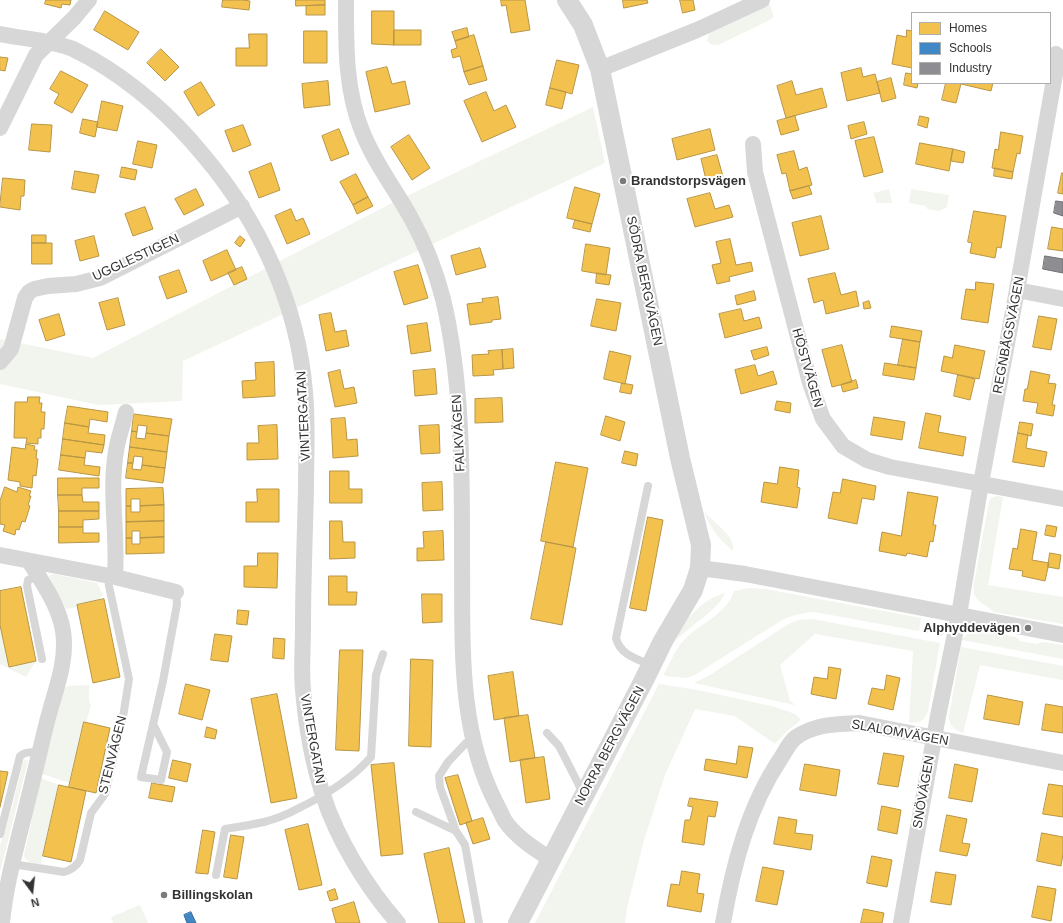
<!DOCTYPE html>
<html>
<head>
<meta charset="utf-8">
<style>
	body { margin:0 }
	#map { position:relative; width:1063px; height:923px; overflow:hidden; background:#fff; font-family:Arial,sans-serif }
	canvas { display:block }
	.legend { position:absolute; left:911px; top:12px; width:140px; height:72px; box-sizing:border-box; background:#fff; border:1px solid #adadad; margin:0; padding:5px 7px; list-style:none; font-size:12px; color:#333 }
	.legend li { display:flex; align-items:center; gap:8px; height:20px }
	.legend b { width:20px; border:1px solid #adadad }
	.north { position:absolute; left:12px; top:871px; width:40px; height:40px; -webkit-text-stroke:3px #fff; paint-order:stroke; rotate:165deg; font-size:11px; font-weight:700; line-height:16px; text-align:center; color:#333 }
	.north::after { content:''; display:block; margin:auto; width:14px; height:18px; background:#333; clip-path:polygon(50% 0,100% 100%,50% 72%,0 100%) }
</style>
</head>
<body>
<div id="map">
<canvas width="1063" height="923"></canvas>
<ul class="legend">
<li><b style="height:11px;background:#f2c14e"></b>Homes</li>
<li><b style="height:11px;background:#3f88c5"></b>Schools</li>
<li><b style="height:11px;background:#8d8d92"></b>Industry</li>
</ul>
<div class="north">N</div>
</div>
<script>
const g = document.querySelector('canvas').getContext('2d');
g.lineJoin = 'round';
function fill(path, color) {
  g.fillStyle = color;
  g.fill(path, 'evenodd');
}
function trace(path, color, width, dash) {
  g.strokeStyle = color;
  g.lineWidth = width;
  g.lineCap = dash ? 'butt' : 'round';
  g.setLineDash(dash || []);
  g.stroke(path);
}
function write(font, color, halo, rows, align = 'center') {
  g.font = font + ' Arial,sans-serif';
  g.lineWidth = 4;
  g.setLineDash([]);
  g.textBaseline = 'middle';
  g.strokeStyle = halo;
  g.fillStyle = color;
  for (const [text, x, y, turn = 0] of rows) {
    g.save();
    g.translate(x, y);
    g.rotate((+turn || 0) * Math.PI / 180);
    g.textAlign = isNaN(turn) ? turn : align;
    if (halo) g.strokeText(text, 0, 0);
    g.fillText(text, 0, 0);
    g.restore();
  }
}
fill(new Path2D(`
	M769 3 773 13V17L770 20 718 45H712L707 41 709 33Z
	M593 107 605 163 183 361 182 401 99 405 0 384V339L93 358 390 204Z
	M889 189 892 203H877L873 193Z
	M911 189 949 195 947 207 939 211 927 209 926 206 909 203Z
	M997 496 1003 497 988 585 1063 597V624L993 612C984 601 971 603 974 583L989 502 991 498Z
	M704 512C712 521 737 537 733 551 720 540 710 528 704 512Z
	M54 574 97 583 103 595 100 598V600L77 605V607L66 609 49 577 50 575Z
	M749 588 765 589 921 618 919 631 814 612C802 613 793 615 782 620L693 676 687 678 665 676 664 674C671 661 676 647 687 637 702 623 728 612 734 591Z
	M725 593C720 608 688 628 676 640 684 619 703 599 725 593Z
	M812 619 940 643 928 711C925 721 919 724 909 722L913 651 815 634 780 665 790 701 795 705 694 683 710 675 787 625 798 620Z
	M927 620C936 623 941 627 943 636L927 633 925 629Z
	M0 625 9 667 36 661 26 677 0 664Z
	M979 630H988L1018 638 1020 641 1037 644 1042 642 1063 645V659L962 640 967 634Z
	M961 647 1063 666V680L980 665 963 733C954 729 950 727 949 717Z
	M659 684 698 690 775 707 795 714 801 720 788 730 775 744 735 716 695 709 665 775 644 840 627 908 625 923H535Z
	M89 685C90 692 87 698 91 705L86 723H84L70 783 42 774 64 689 67 686Z
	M25 759 28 761 0 872V845L12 807 23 762Z
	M41 778 59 785 41 864C34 863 25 863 24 855Z
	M140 905 148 923H113L111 917Z`), '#f1f5ed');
const homes = new Path2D(`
	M46 0H71L70 5 62 4 61 8 45 4Z
	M223 0H243L250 1 249 10 222 7Z
	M296 0H325V5L296 6Z
	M501 0H525L530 30 511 33 506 5 502 6Z
	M623 0H647L648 3 624 8Z
	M680 0H693L695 10 683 13Z
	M325 5V15H306V6Z
	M105 11 139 32 128 50 94 30Z
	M372 11H394V45L372 44Z
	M467 28 469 37 455 41 452 32Z
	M394 30H421V45H394Z
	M907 30 912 31V68L892 64 897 35 906 37Z
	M304 31H327V63H304Z
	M249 34H267V66H236V48H249Z
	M474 35 483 66 464 72 460 56 453 58 451 50 457 48 455 41Z
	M161 49 179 67 165 81 147 63Z
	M0 57 8 58 5 71 0 70Z
	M557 60 579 65 572 94 550 88Z
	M483 66 487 80 469 85 464 72Z
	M387 67 392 84 405 81 410 104 375 112 366 72Z
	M861 68 863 77 875 74 880 93 847 101 841 73Z
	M61 71 88 85 72 113 54 103 59 94 50 89Z
	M906 73 912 74V83H918L917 88 904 85Z
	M891 78 896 98 882 102 877 82Z
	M328 81 330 105 304 108 302 84Z
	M792 81 796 95 822 88 827 107 786 118 777 86Z
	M201 82 215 105 198 116 184 92Z
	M946 83H993L991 91 961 84 956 103 942 100Z
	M550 88 566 92 562 109 546 105Z
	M486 92 494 111 506 105 516 127 482 142 464 101Z
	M102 101 123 106 117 131 97 127Z
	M795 116 799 130 781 135 777 121Z
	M920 116 929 118 927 128 918 125Z
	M83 119 98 122 95 137 80 133Z
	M864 122 867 134 851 139 848 126Z
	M32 124 52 125 50 152 29 150Z
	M243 125 251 145 233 152 225 131Z
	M339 129 349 154 331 161 322 136Z
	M710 129 715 150 677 160 672 139Z
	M1001 132 1023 136 1020 154 1017 153 1013 172 992 168 995 149 998 150Z
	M409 135 430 168 412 180 391 147Z
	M874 137 883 172 864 177 855 141Z
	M138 141 157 145 152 168 133 164Z
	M920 143 953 149 949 171 916 164Z
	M953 149 965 152 963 163 951 161Z
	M794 151 799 170 807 167 812 185 790 191 786 173 782 174 777 155Z
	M717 155 724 180 707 184 701 159Z
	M271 163 280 190 259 198 249 172Z
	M122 167 137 170 135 180 120 177Z
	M995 168 1013 172 1012 179 994 176Z
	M75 171 99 175 95 193 72 189Z
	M1062 173H1063V194L1058 193Z
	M356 174 368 197 353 205 340 182Z
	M3 178 25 180 24 196H21L20 210 0 207Z
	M809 186 812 194 793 199 790 191Z
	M575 187 600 194 592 224 567 218Z
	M196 189 204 205 184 215 175 199Z
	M710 193 715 209 729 205 733 217 695 227 687 199Z
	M368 197 373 206 357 214 353 205Z
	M145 207 153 229 133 236 125 214Z
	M291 209 296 221 303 218 310 234 287 244 275 216Z
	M974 211 1006 216 1001 248 997 247 995 258 970 253 972 243 968 242Z
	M821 216 829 249 800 256 792 223Z
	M575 220 592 224 590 232 573 228Z
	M1052 227 1063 229V251L1048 249Z
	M32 235H46V243H32Z
	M94 236 99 256 80 261 75 241Z
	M240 236 245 240 240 247 235 243Z
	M730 239 736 265 751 262 753 271 729 277 730 281 717 284 712 265 721 263 716 242Z
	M32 243H52V264H32Z
	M586 244 610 248 606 275 582 271Z
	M480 248 486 267 456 275 451 256Z
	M227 250 236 270 211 281 203 261Z
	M418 265 428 298 404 305 394 272Z
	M242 267 247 279 234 285 228 273Z
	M179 270 187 292 167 299 159 277Z
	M597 273 611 275 609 285 596 283Z
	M835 273 841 295 856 291 859 306 826 314 823 300 814 303 808 279Z
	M976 282 994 284 988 323 961 319 966 289 975 290Z
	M754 291 756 300 737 305 735 296Z
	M498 297 501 319 492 320V322L470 325 467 304 483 302 482 299Z
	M118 298 125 325 107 330 99 303Z
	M597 299 621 303 616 331 591 326Z
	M869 301 871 308 864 309 863 303Z
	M741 309 744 321 759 317 762 328 725 338 719 314Z
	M331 313 335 332 346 330 349 346 326 351 319 315Z
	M59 314 65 335 46 341 39 320Z
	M1039 316 1057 319 1051 350 1033 347Z
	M427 323 431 351 411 354 407 326Z
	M892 326 922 331 920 342 890 337Z
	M903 339 920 342 916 368 898 365Z
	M842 345 852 382 832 387 822 350Z
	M955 345 985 351 979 379 941 371 944 356 952 358Z
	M767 347 769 355 754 360 751 351Z
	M513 349 514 368 503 369 502 350Z
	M502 350 503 369 493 370 494 375 473 376 472 355 489 354 488 351Z
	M610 351 631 356 625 384 604 379Z
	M274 362 275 396 243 398 242 381 256 380 255 363Z
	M885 363 916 368 914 380 883 375Z
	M755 365 758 376 773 371 777 384 741 394 735 370Z
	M435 369 437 394 415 396 413 371Z
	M340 370 344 389 354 387 357 403 335 407 328 373Z
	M1031 371 1050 375 1048 383 1056 384 1052 405H1055L1053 416 1036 413 1038 403 1023 401 1025 389H1027Z
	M958 375 975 379 970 400 954 396Z
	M856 380 858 388 843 392 841 385Z
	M622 383 633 385 631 394 620 392Z
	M28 397H40L39 403H42L41 412H45L44 429H41V438H38V444L26 443 27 438H14L15 402H27Z
	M502 398 503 422 475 423V399Z
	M777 401 791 403 790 413 775 410Z
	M68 406 108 412 107 422 90 419 89 427 65 423Z
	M926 413 941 416 938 432 966 437 963 456 919 448Z
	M134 414 172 419 169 436 146 433 147 426 138 425 137 432 132 431Z
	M606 416 625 422 620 441 601 435Z
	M874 417 905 422 902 440 871 435Z
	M345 418 347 440 357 439 358 456 333 458 331 419Z
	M1020 422 1033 424 1031 436 1018 433Z
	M65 423 89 427 88 433 105 435 104 445 63 439Z
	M277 425 278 459 247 460V443H259L258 426Z
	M439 425 440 453 421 454 419 426Z
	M132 431 137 432 136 438 145 439 146 433 169 436 167 452 130 447Z
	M1018 433 1028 435 1026 448 1047 452 1044 467 1013 462Z
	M63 439 104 445 102 453 86 451 85 458 61 455Z
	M26 444 35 446 34 450H37L36 458 38 459 36 476 33 475 32 488 20 486V482L8 480 12 447 25 449Z
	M130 447 167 452 165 468 142 465 143 457 134 456 133 463H128Z
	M625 451 638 454 636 466 622 463Z
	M61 455 85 458 84 465 100 467 99 476 59 470Z
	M556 462 588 468 573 547 541 541Z
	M128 463H133L132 469 141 470 142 465 165 468 163 483 126 478Z
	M780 467 799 470 797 487 800 488 797 508 761 502 764 482 777 484Z
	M330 471H349V489H362V503H330Z
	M58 478H99V488H82V495H58Z
	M843 479 876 486 874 500 862 498 857 524 828 518 833 492 840 493Z
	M442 482 443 510 423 511 422 483Z
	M5 487 17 492 18 487 31 491 29 496H31L28 505 30 506 25 522 22 521 19 530 16 529 15 535 3 531 5 525 0 524V501Z
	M163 488 164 505 140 506V499H131V506H126V489Z
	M257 489H279V522H246V502H257Z
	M908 492 938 497 933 525H936L933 542 930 541 927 557 907 553 906 556 879 551 882 532 901 536Z
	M58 495H82L83 502H99V511H59Z
	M164 505V521L126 522V506H131V512H140V506Z
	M59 511H99V519L83 520V527H59Z
	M648 517 663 520 646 611 630 608Z
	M164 521V537L140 538V531H132V538H126V522Z
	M330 521H342L343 542H355V558L330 559Z
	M1047 525 1057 527 1055 537 1045 535Z
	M59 527H83V533H99V542L59 543Z
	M1021 529 1037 532 1032 560 1049 563 1045 581 1022 576 1023 571 1009 569 1013 548 1017 549Z
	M443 531 444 560 417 561V548H424L423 532Z
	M164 537V553L126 554V538H132V544H140V538Z
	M546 542 576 548 562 625 531 619Z
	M258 553H278L277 588 244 587V566H257Z
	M1050 553 1061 555 1059 569 1048 567Z
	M329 576H347V592H357L356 605H329Z
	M21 587 36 661 9 667 0 625V591Z
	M422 594H442V622L423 623Z
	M104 599 120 677 93 683 77 605Z
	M238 610 249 611 247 625 237 624Z
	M215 634 232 636 228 662 211 660Z
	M274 638 285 639 284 659 273 658Z
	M340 650H363L359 751 336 750Z
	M411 659 433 660 431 747 409 746Z
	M829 667 841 669 836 699 811 694 814 677 827 679Z
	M513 672 519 716 494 720 488 676Z
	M887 675 900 678 893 710 868 704 872 688 884 690Z
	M186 684 210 690 202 720 179 714Z
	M277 694 297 798 271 803 251 699Z
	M988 695 1023 702 1019 725 984 719Z
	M1046 704 1063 707V733L1042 730Z
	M528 715 535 758 510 762 504 718Z
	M84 722 110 728 96 793 69 787Z
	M207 727 217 730 215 739 205 737Z
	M739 746 753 748 747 778 704 770 706 759 736 764Z
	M884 753 904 756 898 787 878 784Z
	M544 757 550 799 526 803 520 760Z
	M173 760 191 764 187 782 169 778Z
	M394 763 403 854 381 856 371 765Z
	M805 764 840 770 836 796 800 790Z
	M955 764 978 769 972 802 949 798Z
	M0 771 8 772 0 807Z
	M458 775 472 821 460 825 445 778Z
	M152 783 175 787 172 802 149 798Z
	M1049 784 1063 786V817L1043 814Z
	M59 785 86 791 71 862 43 856Z
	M690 798 718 802 715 817 708 816 704 845 682 842 685 820H690L693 807 688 806Z
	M882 806 901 810 897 834 878 830Z
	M947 815 967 819 962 843 970 844 967 856 940 851Z
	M779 817 797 820 795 833 813 835 811 850 774 844Z
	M483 818 490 839 473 844 466 823Z
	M308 824 322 885 299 890 285 830Z
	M203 830 215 832 208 874 196 873Z
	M1042 833 1063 837V854L1061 866 1037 861Z
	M231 835 244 837 237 879 224 877Z
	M449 848 465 923H439L424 854Z
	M872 856 892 860 887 887 867 883Z
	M763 867 784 871 777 905 756 901Z
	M682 871 700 874 697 893 704 894 701 912 667 906 671 884 679 885Z
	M936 872 956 875 951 905 931 902Z
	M1038 886 1056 889 1051 921 1032 917Z
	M335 889 338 899 330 901 327 892Z
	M354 902 360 923H336L332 909Z
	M864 909 884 913 882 923H861Z`);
fill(homes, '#f2c14e');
trace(homes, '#b99646', 1);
const schools = new Path2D(`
	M191 912 196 923H187L184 915Z`);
fill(schools, '#3f88c5');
trace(schools, '#3b6e99', 1);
const industry = new Path2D(`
	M1056 201 1063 202V216L1054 213Z
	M1045 256 1063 259V273L1043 269Z`);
fill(industry, '#8d8d92');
trace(industry, '#727276', 1);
trace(new Path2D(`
	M648 486 616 638C620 655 637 659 651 665
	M38 576 28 580 27 586 42 659
	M153 724 167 752 161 780 141 777 163 681 177 604 176 592
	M547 733 559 746 583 793
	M473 738 466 743 448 762 439 776 440 787 456 831 465 845 479 923
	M416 812 456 831
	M0 834 20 756C26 751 32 752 39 754
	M12 864 64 872C71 870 76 867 80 860L91 813 105 794 123 717 129 679 109 586 108 576
	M216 875 225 829C238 827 251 825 264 822 276 819 288 814 299 808 326 795 351 780 371 757L376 675 383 654`), '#d7d7d7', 8);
trace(new Path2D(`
	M346 0C346 44 345 89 362 131 374 162 395 189 411 218 425 243 436 272 443 299 463 383 462 472 462 559 463 641 457 729 497 805 500 810 502 816 505 821 517 838 534 848 550 859
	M0 34C24 39 50 40 73 49 79 52 86 56 92 59 135 84 173 118 204 156 260 222 298 305 305 392 308 424 306 456 306 488 305 534 303 580 303 626 303 647 301 669 303 690 306 726 312 761 323 795 337 839 367 888 398 923
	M600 69 697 30 762 0
	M0 128 36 55 74 18 89 0
	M753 144 755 172 810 383 823 419 843 446 867 460 890 467 1063 499
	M1017 290 1063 299
	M0 362 11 349 25 298 29 292 34 289 48 286 76 284 100 278 242 206
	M0 555 115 577 176 592
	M700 568 745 574 1063 635
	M115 577C118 535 109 493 116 451 118 438 123 425 126 412
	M2 923C5 891 13 860 21 828 30 793 38 758 47 722 54 693 68 662 63 631 59 605 42 582 29 561
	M723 923C733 866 748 807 781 758 785 752 789 743 795 738 814 724 836 724 859 723L1063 763
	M901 923 938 716 959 615 981 483 1017 290 1055 74 1056 54`), '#d7d7d7', 16);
trace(new Path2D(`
	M518 923 644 680 663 641 693 590 700 568 701 545 680 458 600 69 583 25 567 0`), '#d7d7d7', 20);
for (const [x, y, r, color] of [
	[623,181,4,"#7a7a7a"],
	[1028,628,4,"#7a7a7a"],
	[164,895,4,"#7a7a7a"]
]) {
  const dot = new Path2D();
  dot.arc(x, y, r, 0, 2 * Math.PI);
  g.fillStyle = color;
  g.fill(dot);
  trace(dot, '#fff', 1.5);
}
write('bold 13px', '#333', '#fff', [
	["Brandstorpsvägen",631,181],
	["Alphyddevägen",1020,628,"right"],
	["Billingskolan",172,895]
], 'left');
write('13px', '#333', '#fff', [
	["UGGLESTIGEN",136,258,-25],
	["SÖDRA BERGVÄGEN",644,281,78],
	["REGNBÅGSVÄGEN",1009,335,-79],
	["HÖSTVÄGEN",807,368,74],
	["VINTERGATAN",304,416,-93],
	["FALKVÄGEN",459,433,-93],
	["SLALOMVÄGEN",900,733,10],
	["VINTERGATAN",312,739,80],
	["NORRA BERGVÄGEN",610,746,-62],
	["STENVÄGEN",113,755,-76],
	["SNÖVÄGEN",924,792,-80]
]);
</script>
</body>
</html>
